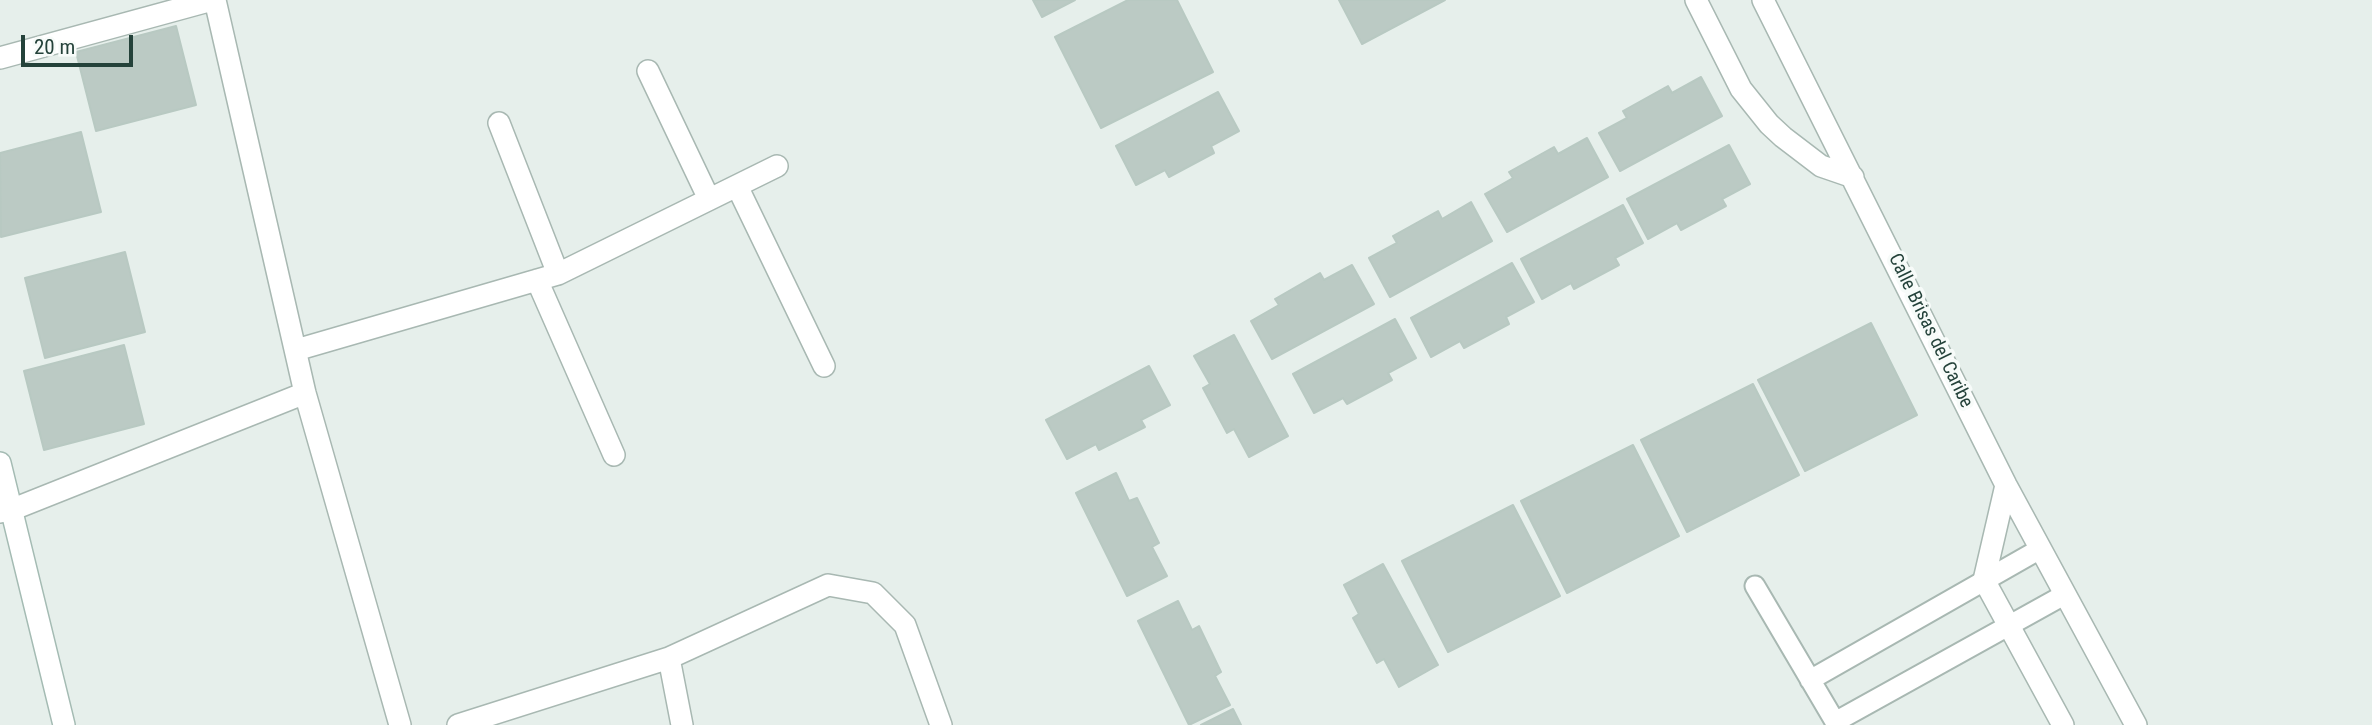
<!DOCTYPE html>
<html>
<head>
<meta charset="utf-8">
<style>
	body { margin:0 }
	#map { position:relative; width:2372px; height:725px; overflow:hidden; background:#e6efeb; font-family:"Roboto Condensed",sans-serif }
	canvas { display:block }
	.scale { position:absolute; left:21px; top:35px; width:112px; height:32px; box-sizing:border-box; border:4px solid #24423a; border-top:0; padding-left:9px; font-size:21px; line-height:24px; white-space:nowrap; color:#24423a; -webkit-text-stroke:5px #f7fbf9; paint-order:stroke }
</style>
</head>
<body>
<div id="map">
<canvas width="2372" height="725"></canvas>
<div class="scale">20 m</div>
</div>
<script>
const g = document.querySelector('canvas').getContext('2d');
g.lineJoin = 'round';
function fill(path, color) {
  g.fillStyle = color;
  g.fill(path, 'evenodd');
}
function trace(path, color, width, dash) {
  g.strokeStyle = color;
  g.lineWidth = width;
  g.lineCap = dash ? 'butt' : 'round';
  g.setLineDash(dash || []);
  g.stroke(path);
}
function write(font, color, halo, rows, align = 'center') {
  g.font = font + ' "Roboto Condensed",sans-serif';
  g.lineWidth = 7;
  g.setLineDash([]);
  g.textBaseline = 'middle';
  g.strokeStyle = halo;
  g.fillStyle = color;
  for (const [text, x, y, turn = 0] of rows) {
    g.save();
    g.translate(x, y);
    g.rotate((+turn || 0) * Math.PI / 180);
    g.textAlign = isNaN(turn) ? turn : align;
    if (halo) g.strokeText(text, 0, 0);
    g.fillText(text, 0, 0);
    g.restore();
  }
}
const building = new Path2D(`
	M1033 0H1075L1042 17Z
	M1128 0H1177L1213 72 1101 128 1055 37Z
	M1339 0H1445L1362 44Z
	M176 26 196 105 96 131 76 52Z
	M1701 77 1722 116 1620 171 1599 133 1627 118 1623 111 1668 86 1672 93Z
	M1218 92 1239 131 1211 146 1214 153 1169 177 1165 170 1136 185 1116 146Z
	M81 132 101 212 1 237 0 153Z
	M1587 138 1608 177 1507 232 1485 194 1513 178 1509 172 1554 147 1558 154Z
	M1729 145 1750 184 1722 199 1726 206 1681 230 1677 223 1648 239 1627 199Z
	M1471 202 1492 241 1390 297 1369 258 1397 243 1393 236 1438 211 1442 219Z
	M1623 205 1643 243 1615 258 1619 265 1574 289 1571 283 1542 299 1521 259Z
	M125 252 145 332 45 358 25 278Z
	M1512 263 1534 302 1506 317 1509 324 1464 348 1460 341 1431 357 1411 318Z
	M1352 265 1374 304 1272 359 1251 321 1279 305 1275 299 1320 273 1324 280Z
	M1395 319 1416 358 1388 373 1392 380 1347 404 1343 398 1314 413 1293 374Z
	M1871 323 1917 415 1805 471 1758 380Z
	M1234 335 1288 436 1249 457 1234 429 1227 433 1203 388 1210 384 1194 356Z
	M124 345 144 424 44 450 24 371Z
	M1149 366 1170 405 1141 420 1145 427 1099 450 1096 444 1067 459 1046 420Z
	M1753 384 1799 475 1687 532 1641 440Z
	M1633 445 1679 536 1567 593 1521 501Z
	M1116 473 1129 501 1137 498 1159 543 1152 547 1167 576 1127 596 1076 493Z
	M1513 505 1560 596 1448 652 1402 561Z
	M1383 564 1438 665 1399 687 1384 659 1377 663 1353 618 1359 614 1344 585Z
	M1178 601 1192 630 1199 626 1221 672 1215 676 1230 705 1189 725 1138 621Z
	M1233 709 1241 725H1201Z`);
fill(building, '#bbcac4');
trace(building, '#b8c9c2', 2);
const lane = new Path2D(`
	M1755 586 1837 725
	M1810 680 2040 549
	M1835 722 2064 595`);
const street = new Path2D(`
	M215 0 305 393 400 725
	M1696 0 1741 89 1769 124 1783 137 1821 166 1853 177
	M1763 0 2006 485 2136 725
	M0 58 212 0
	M648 71 709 199
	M499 123 558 274
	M737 186 824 366
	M537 280 614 455
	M296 350 558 274 777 166
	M2006 485 1984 580 2063 725
	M0 512 11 510 305 393
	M669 658 682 725
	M458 725 669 658 828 585 873 593 905 625 941 725`);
const secondary = new Path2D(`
	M0 463 64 725`);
trace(lane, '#a8b8b2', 23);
trace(street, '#a8b8b2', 24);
trace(secondary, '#a4bbb3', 24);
trace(lane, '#fff', 19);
trace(street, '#fff', 21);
trace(secondary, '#fff', 21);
write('19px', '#24423a', '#f7fbf9', [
	["Calle Brisas del Caribe",1930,331,64]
]);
</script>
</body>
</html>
